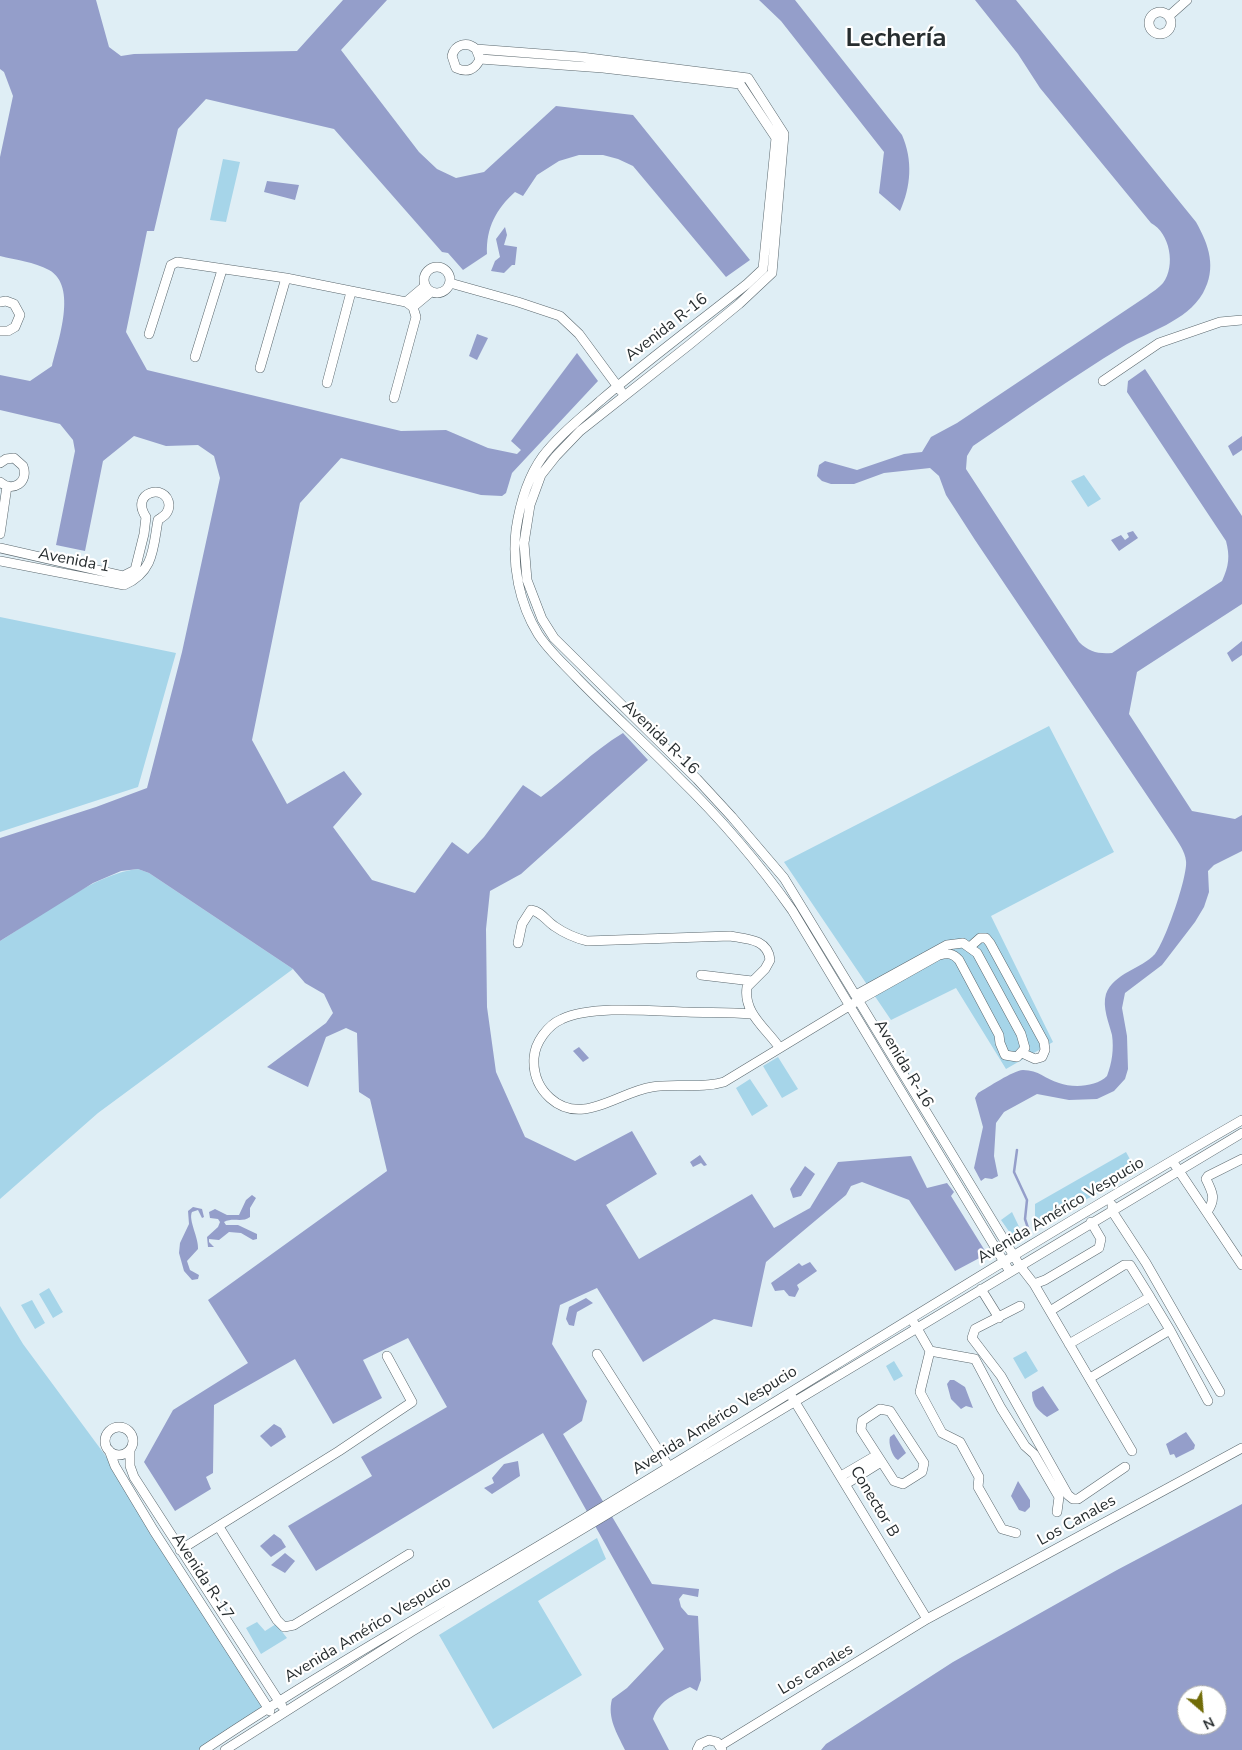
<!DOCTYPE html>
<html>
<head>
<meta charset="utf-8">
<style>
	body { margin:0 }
	#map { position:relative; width:1242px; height:1750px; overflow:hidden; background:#dfeef5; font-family:"Nunito Sans",sans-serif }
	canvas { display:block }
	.north { position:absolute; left:1177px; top:1685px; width:50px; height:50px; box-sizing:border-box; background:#fff; border:1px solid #a9abac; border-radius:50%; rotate:153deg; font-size:14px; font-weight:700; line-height:20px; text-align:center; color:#272d2f }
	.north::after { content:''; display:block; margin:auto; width:18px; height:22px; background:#716c08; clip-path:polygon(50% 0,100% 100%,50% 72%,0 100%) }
</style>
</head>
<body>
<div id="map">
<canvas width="1242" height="1750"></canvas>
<div class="north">N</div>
</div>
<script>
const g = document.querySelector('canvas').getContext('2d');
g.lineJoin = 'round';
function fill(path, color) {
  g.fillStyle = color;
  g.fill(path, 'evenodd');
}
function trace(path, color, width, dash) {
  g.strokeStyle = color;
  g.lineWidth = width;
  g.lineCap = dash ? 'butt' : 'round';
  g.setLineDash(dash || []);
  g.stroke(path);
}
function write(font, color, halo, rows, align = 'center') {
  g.font = font + ' "Nunito Sans",sans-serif';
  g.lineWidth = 4.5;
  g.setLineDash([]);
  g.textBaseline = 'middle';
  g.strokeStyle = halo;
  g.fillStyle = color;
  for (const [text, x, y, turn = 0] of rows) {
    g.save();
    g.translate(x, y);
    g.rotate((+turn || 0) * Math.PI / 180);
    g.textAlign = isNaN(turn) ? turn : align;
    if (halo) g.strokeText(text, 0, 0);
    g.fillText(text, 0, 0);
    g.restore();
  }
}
fill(new Path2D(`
	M223 159 240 162 226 222 210 220Z
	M1084 475 1101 499 1088 507 1071 481Z
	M0 617 176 653 138 787 0 832Z
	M1049 726 1114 852 991 916 1053 1042 1006 1069 956 988 891 1020 784 862Z
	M138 869 149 873 293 969 98 1113 0 1199V941C38 918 95 873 138 869Z
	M778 1057 798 1089 782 1098 763 1066Z
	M750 1079 768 1106 752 1116 736 1088Z
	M1126 1152 1137 1172 1035 1227V1204Z
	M1012 1212 1023 1235 1015 1240 1001 1220Z
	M49 1288 63 1312 53 1318 39 1294Z
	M32 1300 45 1323 35 1329 21 1305Z
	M0 1306 23 1344 105 1455 268 1708 205 1750H0Z
	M1026 1351 1038 1371 1025 1379 1013 1358Z
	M894 1361 903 1376 894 1381 886 1366Z
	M597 1538 606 1559 538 1601 582 1675 493 1729 439 1635Z
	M257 1622 265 1631 276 1624 287 1638 261 1654 246 1628Z`), '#a6d5e9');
fill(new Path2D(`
	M0 0H96L109 47 121 56 134 54 297 51 343 0H387L341 50 419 152 437 169 456 178 484 172 556 106 633 115 750 260 726 277 633 166 618 159 603 155H579L559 161 537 175 523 196 515 192C496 209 486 228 487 254L463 270 448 253 442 252 334 129 206 99 178 129 154 231H147L126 332 147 370 401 431 446 430 488 448 517 454 521 450 511 441 577 353 598 381 512 473 506 493 502 496 481 495 341 458 300 503 252 740 287 804 344 771 362 794 333 827 372 880 415 893 452 842 468 854 484 837 523 785 541 797C569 776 593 751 623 733L648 760 521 874 490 891 486 929 487 1007 496 1072 525 1137 575 1161 632 1131 657 1174 606 1205 639 1259 752 1194 774 1228 810 1208 838 1162 911 1156 927 1188 947 1183 954 1192 951 1196 987 1254 955 1271 909 1200 862 1182 851 1186 846 1195 766 1262 752 1327 714 1319 643 1362 597 1288 560 1305 552 1344 587 1401 582 1421 563 1434 652 1584 699 1589 698 1597 683 1594 679 1599 681 1607 688 1615 698 1616 701 1680 697 1691 690 1687C673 1695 659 1701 653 1719L669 1750H625C617 1733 607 1718 612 1699L627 1688 664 1649 543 1433 316 1571 288 1526 372 1476 361 1457 447 1407 408 1338 363 1360 382 1398 333 1424 295 1359 214 1405 213 1473 206 1477 211 1489 175 1511 144 1462 173 1410 248 1363 208 1300 387 1171 370 1099 359 1092 357 1033 346 1028 326 1037 308 1087 267 1067 326 1023 333 1013 324 994 305 983 293 969 149 873 138 869 121 871 93 883 0 941V838L96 807 147 788 182 652 220 478 214 456 198 445 166 446 134 436 103 461 85 551 56 545 75 451 73 440 60 424 0 410V375L30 381 52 366C58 341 78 286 49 270 34 262 16 260 0 256V157L13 96 4 72 0 69Z
	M759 0H795L902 135C913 160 911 187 900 211L879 193 884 152 781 21Z
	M975 0H1016L1196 222C1209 245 1217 268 1203 293 1186 322 1149 331 1122 347 1071 378 1022 413 973 446L967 456 966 469 1079 642C1089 652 1098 654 1112 653L1222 581C1229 566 1230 556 1226 541L1127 392 1128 381 1145 369 1242 516V604L1137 672 1129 714 1192 811 1235 819 1242 815V851L1214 865 1208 871 1209 892 1204 907 1195 922 1162 965 1125 993 1122 1008 1127 1036 1128 1069 1125 1079 1114 1091 1097 1099 1069 1100 1037 1094 1004 1112 996 1123 994 1156 998 1176 992 1179 985 1178 981 1181 974 1168 983 1127 975 1098 978 1093C989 1087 1012 1071 1023 1070 1039 1070 1045 1079 1059 1083 1073 1088 1096 1087 1107 1076 1112 1063 1114 1049 1112 1035 1109 1023 1102 1007 1106 994 1114 973 1141 969 1155 954 1165 942 1188 876 1186 861 1185 851 1178 842 1173 834L975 540 946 495 939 476 930 468 884 473 854 484H831L822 481 817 476 819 465 825 461 857 470 904 454 922 452 931 437 957 423 1147 296C1152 292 1159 288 1163 283 1176 266 1170 233 1151 223L1040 88 1018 54Z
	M267 181 299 185 295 200 264 192Z
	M505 227 507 235 504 245 517 247 515 265H512L504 273 491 271 495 261 500 257 496 239Z
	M477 334 488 338 477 360 469 356Z
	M1242 436V450L1233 456 1228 446Z
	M1133 531 1138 538 1119 551 1111 540 1121 535 1125 540 1129 537 1127 533Z
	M1242 641V655L1232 662 1227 653Z
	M579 1047 589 1058 583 1062 573 1051Z
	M700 1155 707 1165 704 1166 701 1163 693 1167 690 1162Z
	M805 1166 815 1174 801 1196 793 1198 790 1189Z
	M252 1195 256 1198 250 1208V1217C242 1223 233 1217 224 1222L226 1225H238L257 1234V1239L253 1240 241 1233 229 1232 219 1240 209 1239V1242L214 1247H208L207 1237 218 1227 220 1222 218 1219 210 1218 209 1212 215 1209 227 1215H239L246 1200Z
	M193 1207 202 1209 204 1217 202 1218 198 1210 192 1212C188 1220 199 1238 198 1249L187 1261 190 1270 199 1275 198 1279 192 1280 184 1271 179 1253 180 1243 189 1224 188 1211Z
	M810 1262 817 1271 797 1285 799 1289 795 1297 789 1296 784 1290 775 1291 771 1283 799 1263 802 1266Z
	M586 1298 593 1303 577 1312 574 1326 569 1325 566 1319 569 1307Z
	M954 1380 965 1387 973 1408 966 1406 961 1409 951 1399 947 1384 950 1380Z
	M1043 1386 1059 1410 1047 1417C1037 1410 1032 1404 1032 1392Z
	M274 1424 281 1428 286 1437 271 1447 260 1436Z
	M1186 1432 1195 1445 1194 1449 1176 1458 1174 1454 1170 1455 1166 1444Z
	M894 1434 906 1453 898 1460C892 1457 888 1443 890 1437Z
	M518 1461 520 1476 492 1494 484 1488 494 1483 492 1478 504 1464Z
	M1018 1481 1030 1500V1507L1025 1512 1019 1510 1011 1496Z
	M1242 1504V1750H821L826 1744 953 1662 1117 1570ZM1187 1695H1217V1725H1187Z
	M274 1534 281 1539 286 1547 271 1557 260 1546Z
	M285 1553 295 1561 285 1573 271 1565Z`), '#949eca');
trace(new Path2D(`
	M1017 1150 1014 1172 1027 1200 1025 1219 1029 1231`), '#949eca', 2.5);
const minor = new Path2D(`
	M1149 23a11 11 0 1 1 22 0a11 11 0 1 1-22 0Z
	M1169 16 1187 0
	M476 49 480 59C475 70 467 73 456 68L452 56C455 44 467 41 476 49L581 57 748 78 784 134 772 273
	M480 59 603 68 740 84 776 138 763 269
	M424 280a13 13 0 1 1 26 0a13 13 0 1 1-26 0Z
	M763 269 747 284C698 323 648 360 600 401 581 418 559 435 543 456 527 478 520 503 516 530 512 565 519 603 538 634 548 650 564 664 577 678 610 712 645 743 678 777 720 818 758 862 792 910L1010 1272
	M772 273 739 304 689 345 580 431 556 456 541 475 530 505 524 543 527 580 542 619 554 638 697 779 732 817 784 878 1020 1266 1034 1284 1132 1451
	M450 283 518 302 560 316 579 334 621 391
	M0 302 6 301 14 304 20 315 15 327 8 331H0
	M406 302 425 286
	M413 307 431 292
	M149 334 171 265 177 262 286 278 406 302 413 307 416 317 394 398
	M195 357 222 270
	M260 368 286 278
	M1103 381 1159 343 1220 322 1242 320
	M327 383 351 292
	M0 463 6 459 14 458 23 466C29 482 13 493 0 482
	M0 534 7 486
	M0 548 123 576 135 570 144 534 146 517C129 492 167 482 169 505 169 513 164 516 158 520 153 548 154 572 124 585L0 561
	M518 943 522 924 531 910C542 912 545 920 554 926 564 933 575 938 587 941L730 936C747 939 768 939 770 960L765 969 747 987C743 1013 766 1028 779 1047
	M971 946 980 938H986L990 943 1044 1042 1045 1050 1042 1057 1035 1059 1022 1053
	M701 975 752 981
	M751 1014C729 1012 708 1013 686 1012 653 1011 592 1005 562 1019 548 1025 535 1042 534 1058 533 1074 538 1087 550 1098 582 1127 618 1092 652 1087 676 1083 701 1089 724 1082L859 1000 939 955C948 953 953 953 959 960L999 1035 1000 1043 1005 1055 1017 1057 1025 1048 1021 1034 977 953 963 943 947 945 856 995
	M1175 1165 1242 1265
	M1112 1205V1211L1146 1263 1220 1392
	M1207 1212C1216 1199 1213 1193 1206 1179L1208 1176 1242 1159
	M1034 1284 1045 1280 1099 1248 1101 1239 1091 1222
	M981 1289 999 1318
	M1150 1297 1170 1330
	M1020 1306 975 1329 972 1338 1001 1376 1068 1495 1073 1499H1078L1125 1467
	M1050 1311 1124 1265H1130L1150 1297 1069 1344
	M914 1323 930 1351 920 1392 942 1433 960 1442 979 1477 978 1487 1002 1529 1016 1533
	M930 1351 975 1359 1001 1408 1025 1446 1034 1454 1059 1497 1057 1512
	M597 1354 669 1467
	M1090 1378 1170 1330 1208 1401
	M792 1397 927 1619
	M880 1409 890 1411 924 1463 922 1472 903 1484 894 1481 861 1430 862 1421Z
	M105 1441a14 14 0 1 1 28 0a14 14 0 1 1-28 0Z
	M109 1450 115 1466 154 1531 270 1711
	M130 1450V1466L134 1477 282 1706
	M841 1476 877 1455
	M846 1484 881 1462
	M219 1527 277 1620 284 1627 294 1625 409 1554
	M180 1550 339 1451 412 1402 387 1356
	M720 1746 927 1619 1242 1448
	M204 1750C328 1667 458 1595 585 1518 804 1386 1020 1248 1242 1120
	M225 1750 411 1632 1242 1133
	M697 1750 700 1744 709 1740 717 1742 722 1750`);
trace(minor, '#5b686e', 10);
trace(minor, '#fff', 9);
write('16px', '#272d2f', '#fff', [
	["Avenida R-16",667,328,-38],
	["Avenida 1",74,561,11],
	["Avenida R-16",660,738,44],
	["Avenida R-16",903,1064,59],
	["Avenida Américo Vespucio",1061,1211,-31],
	["Avenida Américo Vespucio",715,1421,-32],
	["Conector B",874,1502,59],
	["Los Canales",1077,1521,-29],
	["Avenida R-17",202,1577,57],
	["Avenida Américo Vespucio",368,1630,-31],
	["Los canales",816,1670,-31]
]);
write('bold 26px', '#272d2f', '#fff', [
	["Lechería",896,40]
]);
</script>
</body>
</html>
